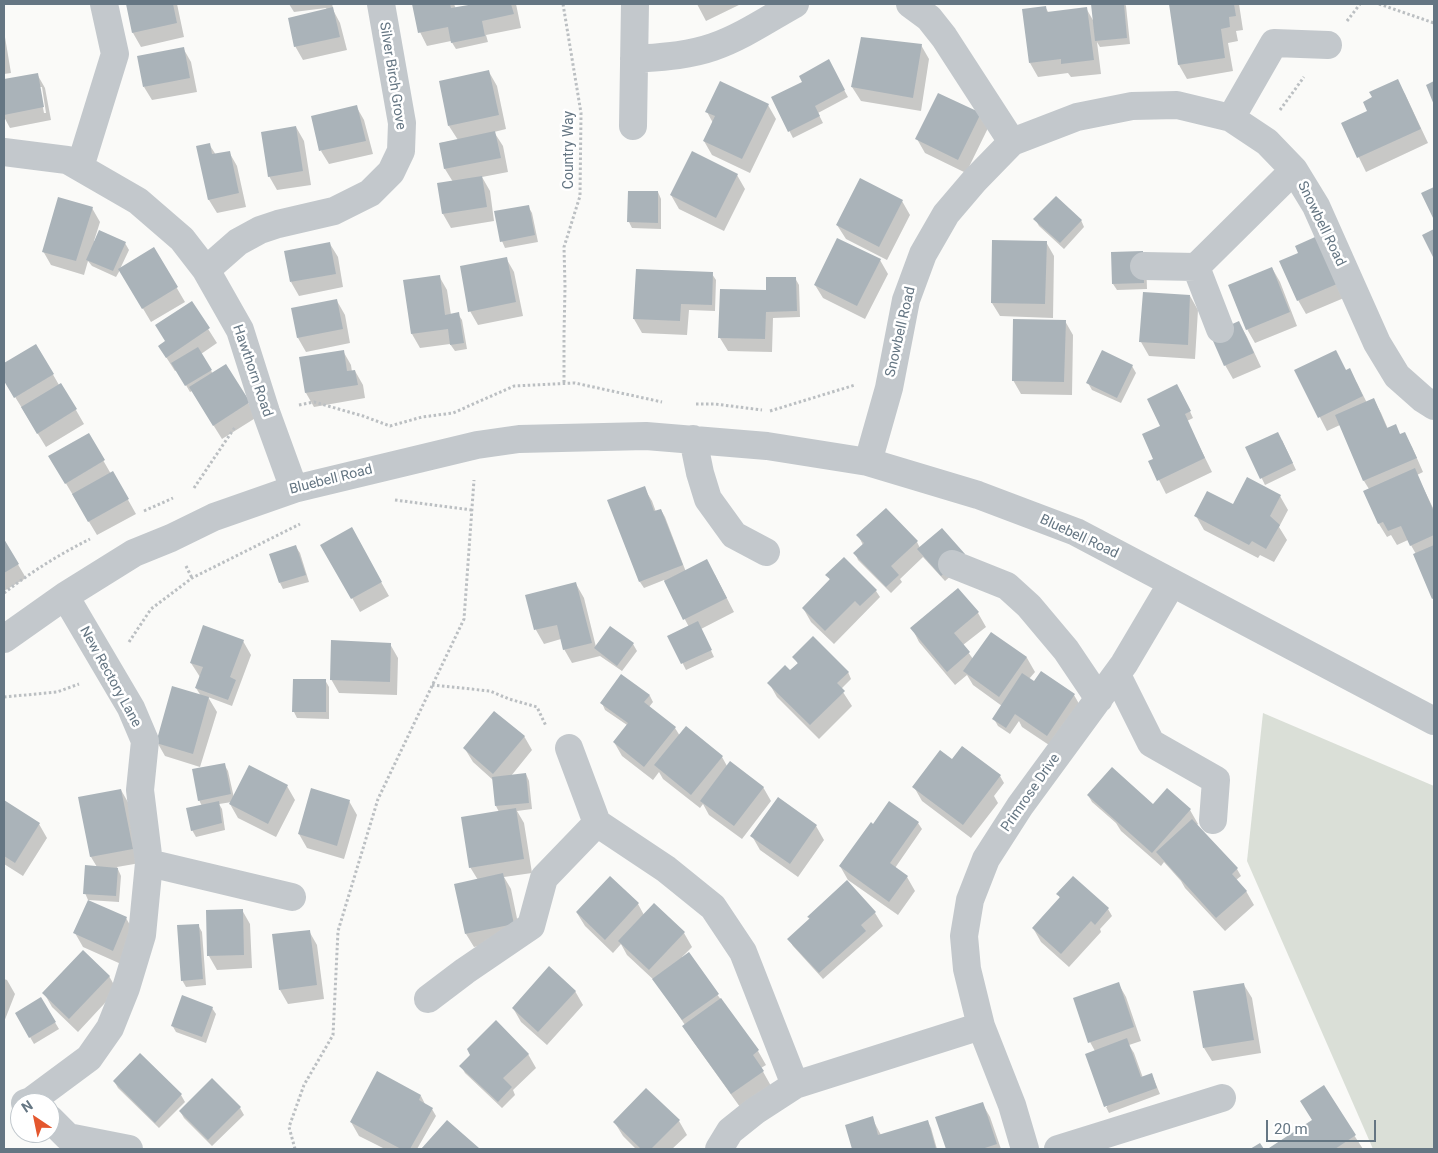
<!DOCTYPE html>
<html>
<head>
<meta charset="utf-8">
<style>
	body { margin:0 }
	#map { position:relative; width:1438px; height:1153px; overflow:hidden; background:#fafaf8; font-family:Roboto,sans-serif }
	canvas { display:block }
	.frame { position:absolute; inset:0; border:5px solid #657683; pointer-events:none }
	.north { position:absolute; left:10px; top:1093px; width:50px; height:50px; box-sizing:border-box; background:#fff; border:1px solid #c1c8cd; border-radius:50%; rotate:326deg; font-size:14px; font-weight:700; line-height:20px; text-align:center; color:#657683 }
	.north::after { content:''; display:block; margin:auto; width:18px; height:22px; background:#e4572e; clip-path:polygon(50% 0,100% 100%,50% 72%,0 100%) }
	.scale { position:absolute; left:1266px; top:1120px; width:110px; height:22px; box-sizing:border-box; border:2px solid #657683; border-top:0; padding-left:6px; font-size:15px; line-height:18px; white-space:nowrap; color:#657683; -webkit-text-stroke:4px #fff; paint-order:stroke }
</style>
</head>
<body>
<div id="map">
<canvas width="1438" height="1153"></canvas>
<div class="frame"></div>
<div class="north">N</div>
<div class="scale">20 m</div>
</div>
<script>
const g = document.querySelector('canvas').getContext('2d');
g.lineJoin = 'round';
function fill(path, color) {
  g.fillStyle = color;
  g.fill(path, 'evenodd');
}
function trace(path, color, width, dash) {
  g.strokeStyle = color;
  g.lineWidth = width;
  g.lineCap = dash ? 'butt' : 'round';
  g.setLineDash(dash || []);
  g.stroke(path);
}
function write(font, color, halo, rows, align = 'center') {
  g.font = font + ' Roboto,sans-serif';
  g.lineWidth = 5;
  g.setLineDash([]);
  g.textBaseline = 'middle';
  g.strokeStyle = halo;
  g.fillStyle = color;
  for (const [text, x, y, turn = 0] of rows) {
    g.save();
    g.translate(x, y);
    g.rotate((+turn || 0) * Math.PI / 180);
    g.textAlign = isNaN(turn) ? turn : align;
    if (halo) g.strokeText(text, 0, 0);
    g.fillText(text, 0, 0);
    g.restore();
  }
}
fill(new Path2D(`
	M1263 713 1434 786V1149H1373L1247 861Z`), '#dadfd7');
fill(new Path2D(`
	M127 4H177L184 37 141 47 133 33Z
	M289 4H332L333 8H332L340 23 347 50 303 60 295 46 327 10 326 8 294 12Z
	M413 4H454L456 9 476 4H516L521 28 486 35 488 42 456 49 451 41 427 46 420 32Z
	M697 4H741L706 21Z
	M1092 4H1125L1126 6 1130 44 1100 47 1097 42 1101 74 1071 77 1068 73 1038 77 1030 63 1045 7 1049 13 1086 8 1094 22Z
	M1170 4H1239L1243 30 1236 31 1238 41 1228 43 1233 71 1187 79 1179 65Z
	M4 31 11 73 4 74Z
	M921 45 929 59 921 111 861 101 852 87Z
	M183 48 191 62 197 92 152 100 144 87Z
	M828 61 848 97 818 113 823 123 793 138 772 97 804 82Z
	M489 72 497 86 506 129 494 132 503 146 508 172 482 177 490 191 494 221 451 228 443 214 438 184 453 182 445 169 440 143 458 140 449 126Z
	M37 74 45 88 51 120 10 128 4 117V80ZM39 87H42L46 113H44Z
	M1397 81 1405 94 1428 143 1366 172 1342 123 1369 111Z
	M768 105 776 119 750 173 712 155 704 141 713 123 707 112Z
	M356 106 364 120 373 154 329 164 321 151Z
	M980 114 988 128 966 173 925 153 917 139Z
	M296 127 304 141 311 185 277 190 269 176Z
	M209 144 216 155 229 152 237 166 246 207 217 213 209 200Z
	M737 175 745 189 724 231 679 209 671 195Z
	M658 192 661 199V229L632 228 629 222Z
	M902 201 910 215 887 260 846 239 837 225Z
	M528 206 532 213 538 242 505 248 502 241Z
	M92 208 100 222 94 241 125 243 129 250 120 269 154 249 185 302 151 322 120 270 116 277 92 266 88 261 84 275 51 265 43 251Z
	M1035 219 1081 220 1084 227 1064 249 1039 226Z
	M1046 242 1054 256 1053 318 1000 316 992 303Z
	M330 244 338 257 343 287 299 296 291 282Z
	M1300 254 1351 295 1306 314 1298 300Z
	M506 258 514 272 523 316 478 325 470 311Z
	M1146 259 1147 289 1117 290 1113 284Z
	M880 260 888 274 865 319 823 298 815 285Z
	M1272 268 1280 282 1297 326 1255 343 1247 329Z
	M712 274 716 280 715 311 689 310 687 335 642 333 634 319Z
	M439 276 447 290 451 315 458 314 462 320 467 349 455 351 450 344 420 348 412 334 404 281Z
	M795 278 799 285 800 317 773 318 772 352 728 351 720 338 767 292Z
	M1190 296 1198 310 1195 359 1149 356 1141 342Z
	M337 301 345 315 350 343 306 352 298 338 292 309Z
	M191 302 217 343 201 354 213 374 226 366 257 417 222 439 192 391 190 392 177 370 175 371 159 346 166 342Z
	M1065 321 1073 335 1072 395 1021 394 1013 380Z
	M1239 323 1247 337 1261 367 1233 379 1225 365Z
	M36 345 59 385 61 384 84 424 46 447 4 379V365Z
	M343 351 351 365 352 372 355 371 363 385 365 398 314 407 306 393 300 358Z
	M1132 366 1136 373 1121 403 1092 390 1088 383Z
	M1296 371H1346L1357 383 1367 403 1374 400 1381 413 1388 429 1395 426 1400 435 1404 433 1412 447 1423 472 1417 475 1434 510V601L1414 555 1416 554 1408 540 1397 545 1391 535 1387 537 1379 524 1369 489 1364 481 1340 425 1327 431Z
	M1181 392 1193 418 1187 421 1212 472 1166 494 1150 462 1155 460 1162 426Z
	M88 434 111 474 113 473 136 514 97 535 50 457Z
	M1282 440 1296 470 1265 485 1247 448Z
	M644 488 652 501 656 512 661 510 665 517 686 572 715 575 734 612 701 629 714 657 686 670 669 636 689 627 664 580 644 588 640 582Z
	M1280 496 1288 510 1279 527 1287 540 1274 562 1260 555 1258 558 1204 530 1196 516 1233 506Z
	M351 529 389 596 360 612 322 545Z
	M858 535 917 542 920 548 968 561 945 581 923 557 900 579 902 582 891 593 858 560 855 553 863 545Z
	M4 541 26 578 4 591Z
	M296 547 300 553 309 582 283 589 280 583Z
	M827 575 876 591 880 597 834 644 811 622 803 608 830 580Z
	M576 584 584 598 596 647 633 644 637 651 622 671 600 656 572 663 564 649 561 639 544 644 536 630 527 595Z
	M958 589 978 613 986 627 963 645 973 659 992 634 1027 658 1035 672 1029 679 1034 684 1041 673 1074 695 1082 709 1055 749 1022 727 1019 721 1010 734 998 726 994 719 1002 706 973 685 967 675 955 685 919 642 912 628Z
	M243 641 251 655 232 706 208 697 217 712 200 767 165 756 157 742 201 696 196 688 200 677 191 663Z
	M390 644 398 658 397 695 339 693 331 679Z
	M794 657 848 672 851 679 841 689 852 706 819 739 777 697 769 683 790 672 798 664Z
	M621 676 650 696 653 702 649 707 675 728 680 736 722 757 727 766 763 787 771 801 742 839 709 815 703 804 700 808 663 779 659 772 653 780 622 756 614 742 627 725 605 710 602 703Z
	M325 680 329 687V719L297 718 294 712Z
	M524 736 532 750 511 776 526 774 529 781 532 809 517 811 524 823 532 873 504 877 511 889 521 938 474 947 466 934 478 880 470 867 499 812 496 806 493 780 473 762 465 749Z
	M963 747 1000 776 1004 783 994 796 998 803 971 838 922 801 914 787 957 764Z
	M224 764 228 771 234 798 287 786 295 800 276 837 238 818 230 804 232 802 219 804 222 809 225 830 196 837 192 830 202 806 199 800Z
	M121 790 129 804 140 863 117 867 121 876 119 902 88 900 85 893 97 867 91 857 79 798Z
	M1088 795 1190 810 1198 824 1197 825 1237 869 1241 876 1236 880 1246 891 1254 905 1225 931 1185 888 1181 881 1164 862 1161 866 1121 831 1116 823 1092 802Z
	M4 801 39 824 47 838 23 876 4 864Z
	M349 801 357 815 344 859 307 848 299 834Z
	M918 823 922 829 895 868 907 877 915 891 898 915 848 880 840 866 873 825Z
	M816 826 824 840 798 877 760 850 752 836Z
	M1073 877 1108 909 1112 916 1100 929 1101 932 1069 967 1041 942 1033 928 1060 898 1058 894Z
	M610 878 638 904 644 915 684 933 692 947 682 957 683 958 688 954 758 1051 766 1065 761 1068 771 1086 740 1107 692 1040 684 1026 685 1025 656 982 627 955 621 944 613 953 585 926 577 913Z
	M242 910 250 924 252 968 217 970 209 956Z
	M875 913 883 926 823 979 793 946 789 939 810 920 808 917Z
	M126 918 134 932 121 964 83 947 75 933Z
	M198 925 202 932 206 985 186 987 182 980Z
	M309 931 317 945 324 999 288 1004 280 990Z
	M109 976 117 990 78 1032 52 1007 44 993Z
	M4 979 7 980 15 994 4 1022Z
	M1118 983 1126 997 1141 1041 1129 1045 1134 1053 1143 1078 1152 1075 1160 1094 1109 1113 1106 1107H1107V1104L1095 1051 1090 1042Z
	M1244 985 1252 998 1261 1053 1212 1061 1204 1048Z
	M575 991 583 1005 547 1045 521 1022 513 1008Z
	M41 999 59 1029 34 1044 16 1013Z
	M212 1008 216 1014 206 1043 176 1032 172 1025Z
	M528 1054 536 1068 513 1090 515 1095 502 1108 465 1073 461 1066Z
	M140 1055 181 1095 185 1102 159 1128 118 1088 114 1081Z
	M1323 1087 1363 1149H1272L1313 1121Z
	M421 1096 426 1106 432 1109 436 1116 417 1149H385L359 1136 351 1122Z
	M982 1103 990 1117 1001 1149H947L937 1118Z
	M240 1108 244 1115 212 1146 184 1118 180 1111Z
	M872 1118 881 1135 928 1122 931 1128 937 1149H854L847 1126Z
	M679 1121 687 1135 672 1149H636L623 1136 615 1123Z
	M447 1122 478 1149H423Z`), '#0003');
fill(new Path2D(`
	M126 4H173L177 23 132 33Z
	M412 4H450L451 8 474 4H511L514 14 482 21 485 36 451 43 448 27 418 33Z
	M1091 4H1124L1127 38 1095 41Z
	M1169 4H1234L1236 16 1229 17 1230 27 1221 29 1225 58 1178 65Z
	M1046 6 1047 12 1087 7 1094 60 1061 64V59L1029 63 1022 9Z
	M333 7 340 37 294 47 288 18Z
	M861 37 922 44 913 98 851 87Z
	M184 47 190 78 143 87 137 56Z
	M829 59 845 90 815 106 820 116 788 132 771 97 802 82 799 76Z
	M489 70 499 115 448 126 439 81Z
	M38 73 44 107 4 115V79Z
	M1398 79 1421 129 1357 158 1341 123 1367 111 1363 102 1372 97 1369 92Z
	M720 81 769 104 742 159 703 141 715 116 705 112Z
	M1434 81V105L1426 85Z
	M938 93 981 113 958 160 915 139Z
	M357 105 366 141 319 151 311 116Z
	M296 126 303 171 268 177 261 132Z
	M495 131 501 158 444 169 439 143Z
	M210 143 212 154 230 151 239 193 208 200 196 146Z
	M692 151 738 174 716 218 670 195Z
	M482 176 487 207 442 214 437 183Z
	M860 178 903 200 879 247 836 225Z
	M1434 187V220L1421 193Z
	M628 191H658V223L627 222Z
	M1056 196 1082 220 1060 243 1033 219Z
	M58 197 93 207 76 261 42 252Z
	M529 205 535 235 500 242 494 211Z
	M1434 229V259L1422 235Z
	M99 230 126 242 113 271 86 260Z
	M1324 233 1344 281 1297 301 1279 261 1298 253 1295 246Z
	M837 238 881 259 857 306 814 285Z
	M992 240 1047 241 1045 304 991 303Z
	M330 242 336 274 290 282 284 251Z
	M154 247 178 287 142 309 118 269Z
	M1143 251 1144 283 1112 284 1111 252Z
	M507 257 516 302 468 312 460 266Z
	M1272 267 1290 312 1246 330 1228 285Z
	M636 269 713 272 712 305 681 304 680 321 633 319Z
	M440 275 445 315 459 312 464 343 450 345 448 329 411 334 403 280Z
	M766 277H796L797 311 766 312 765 339 718 338 720 289 766 290Z
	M1143 292 1190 295 1188 345 1139 342Z
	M337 299 343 329 297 338 291 308Z
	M192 301 210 328 166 358 158 346 165 341 155 325Z
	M1013 319 1066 320 1064 382 1012 381Z
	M1239 321 1254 353 1224 366 1210 334Z
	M36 344 54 374 14 398 4 381V363Z
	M198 347 212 370 185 386 171 363Z
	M344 350 347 371 355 370 358 385 305 393 299 357Z
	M1102 350 1133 365 1117 398 1086 383Z
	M1336 350 1346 370 1350 368 1363 396 1318 418 1294 370Z
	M226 364 250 402 213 426 189 387Z
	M61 383 77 409 37 434 21 407Z
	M1177 384 1191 411 1185 414 1205 458 1157 481 1148 461 1153 459 1142 434 1160 426 1147 399Z
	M1374 398 1387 428 1396 424 1400 434 1405 432 1417 458 1363 481 1335 415Z
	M1278 432 1293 463 1260 479 1245 447Z
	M89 433 105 460 65 484 48 456Z
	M1415 468 1434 512V535L1410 546 1401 526 1388 531 1383 522 1378 524 1363 491Z
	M113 471 129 499 88 522 72 494Z
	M1247 477 1281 495 1270 516 1280 525 1266 549 1252 541 1249 545 1194 516 1207 491 1233 504Z
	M645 486 654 511 661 509 683 565 639 582 607 500Z
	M886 508 918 541 891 566 899 575 886 587 853 553 864 543 856 535Z
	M352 527 382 582 351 599 320 545Z
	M942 528 965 554 941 576 917 549Z
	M4 539 19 564 4 573Z
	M296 545 306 575 279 583 269 554Z
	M1434 545V598L1432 599 1413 554Z
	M844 557 877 590 860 606 855 601 825 631 802 608 830 579 825 575Z
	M707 559 727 598 683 620 664 581Z
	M576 582 592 643 563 650 557 625 534 630 525 595Z
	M958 588 979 612 954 633 970 652 947 672 910 628Z
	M698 621 712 650 681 664 667 636Z
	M203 625 244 640 230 677 236 680 228 700 195 688 203 667 190 663Z
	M610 626 634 643 617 666 594 648Z
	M991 632 1027 657 999 697 963 671Z
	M813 636 849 672 837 683 845 691 810 725 767 683 785 665 790 670 798 663 792 657Z
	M331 640 391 643 390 682 330 680Z
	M1041 671 1075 694 1047 736 1015 714 1006 728 992 719 1022 673 1034 681Z
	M621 674 650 695 644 702 676 727 644 767 613 742 628 723 600 703Z
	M293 679H326V712H292Z
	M172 686 209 697 193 754 156 743Z
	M494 711 525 736 493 774 463 748Z
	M686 726 723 756 691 795 654 765Z
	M962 746 1001 775 963 825 912 787 940 750 952 759Z
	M730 761 764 787 734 826 700 801Z
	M225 763 231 794 198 801 192 769Z
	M249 765 288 785 268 824 229 804Z
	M1112 767 1153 804 1167 788 1191 809 1152 853 1087 795Z
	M526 773 529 803 495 806 492 777Z
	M311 788 350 800 337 846 298 834Z
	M121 789 133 849 90 857 78 797Z
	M778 797 817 825 790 864 750 836Z
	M4 800 40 823 15 863 4 856Z
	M219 801 222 823 191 831 186 808Z
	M889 801 919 822 890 863 908 876 889 902 839 866 871 822 873 824Z
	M516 808 524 859 469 868 461 817Z
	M1192 819 1238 868 1232 874 1247 891 1216 918 1156 852Z
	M85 865 118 868 116 896 83 894Z
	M503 873 514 924 465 934 454 884Z
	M610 876 639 903 605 940 576 912Z
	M1073 876 1109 908 1095 925 1091 921 1061 954 1032 928 1060 897 1056 894Z
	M847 880 876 912 861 925 866 931 819 973 787 939 810 918 807 917Z
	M88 900 127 917 113 951 73 933Z
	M654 903 685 932 649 970 618 941Z
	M243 909 244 955 207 956 206 910Z
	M199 924 203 979 181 981 177 925Z
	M310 930 317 985 279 990 272 934Z
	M83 950 110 976 69 1019 42 993Z
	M689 952 719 994 682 1020 652 979Z
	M549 966 576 991 538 1032 512 1008Z
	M1119 982 1134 1027 1088 1043 1073 998Z
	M1244 983 1254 1040 1203 1048 1193 991Z
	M182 995 213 1007 202 1037 171 1026Z
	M41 997 56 1022 29 1038 15 1013Z
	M721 998 759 1050 753 1055 764 1071 731 1094 682 1026Z
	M496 1020 529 1054 503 1078 512 1087 498 1102 459 1066 470 1055 467 1049Z
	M1127 1038 1141 1077 1152 1073 1157 1088 1104 1107 1085 1054Z
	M140 1053 182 1094 155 1123 113 1081Z
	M377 1071 421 1095 419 1100 433 1108 410 1149H401L350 1122Z
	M212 1078 241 1107 208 1140 179 1111Z
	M1324 1085 1356 1135 1335 1149H1270L1269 1148 1312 1120 1300 1101Z
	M646 1088 680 1120 651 1149H641L613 1122Z
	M983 1102 997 1144 982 1149H946L935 1117Z
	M873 1116 878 1135 928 1120 936 1149H852L845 1125Z
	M447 1120 479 1148 478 1149H421Z
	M1260 1143 1264 1149H1250Z`), '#aab3b9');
trace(new Path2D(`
	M563 4 581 113 580 196 564 247 565 287 564 335V384
	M1379 4 1434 23
	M1347 21 1360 4
	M1280 110 1304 77
	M696 404H715L762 410
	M299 405 314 402 363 416 390 426 422 417 453 413 514 386 575 383 662 402
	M770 411 855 385
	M194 488 235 427
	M395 500 472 510
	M144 511 173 498
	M186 566 192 578
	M4 593C31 572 60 554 90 539
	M129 642 151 609 192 578 300 524
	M432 685 490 691 509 699 537 707 546 726
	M4 697 57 692 79 684
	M295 1149 289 1127 304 1085 333 1035 338 931 378 799 464 619 474 480`), '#bbbfc2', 3, [2.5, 2.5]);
trace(new Path2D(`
	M910 4 929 18 944 37 1012 142
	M634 59C660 57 687 56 713 47 742 37 768 19 795 4
	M1231 118 1274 43 1328 45
	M633 126 635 4
	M4 152 67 160 138 201 182 239 206 270 240 330 266 412 294 489
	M80 167 115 54 104 4
	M1144 266 1196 267 1294 170
	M1196 267 1220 329
	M206 270 238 242 260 230 278 224 334 211 370 193 391 172 401 151 402 123 381 4
	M693 439 700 473 708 499 734 535 766 552
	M868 462 889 388 906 300 923 254 946 214 975 180 1012 142 1077 117 1132 106 1177 105 1231 118 1267 142 1294 170 1316 206 1377 343 1397 376 1423 399 1434 406
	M952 564 1007 586 1029 606 1066 650 1099 699
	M4 639 65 596 134 553 171 538 214 517 294 489 477 445 519 439 646 436 767 446 868 462 978 495 1076 532 1434 721
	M1117 675 1151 743 1216 780 1213 820
	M569 748 597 823 666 869 713 907 743 952 795 1085
	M149 863 292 897
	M428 999 465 971 531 926 544 878 597 823
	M25 1103 31 1101 89 1058 110 1028 126 988 142 935 149 863 140 790 145 741 131 708 65 596
	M50 1119 68 1137 129 1149
	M719 1149 730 1131 755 1111 795 1085 981 1026
	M1025 1149 1012 1105 981 1026 967 969 964 936 970 900 986 859 1020 806 1124 664 1172 583
	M1058 1149 1222 1098`), '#c3c8cc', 28);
write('14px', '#657683', '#fff', [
	["Silver Birch Grove",392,76,81],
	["Country Way",569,150,-90],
	["Snowbell Road",1321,224,64],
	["Snowbell Road",901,332,-77],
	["Hawthorn Road",252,371,71],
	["Bluebell Road",331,480,-14],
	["Bluebell Road",1079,537,25],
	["New Rectory Lane",110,677,61],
	["Primrose Drive",1031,793,-55]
]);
</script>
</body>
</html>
